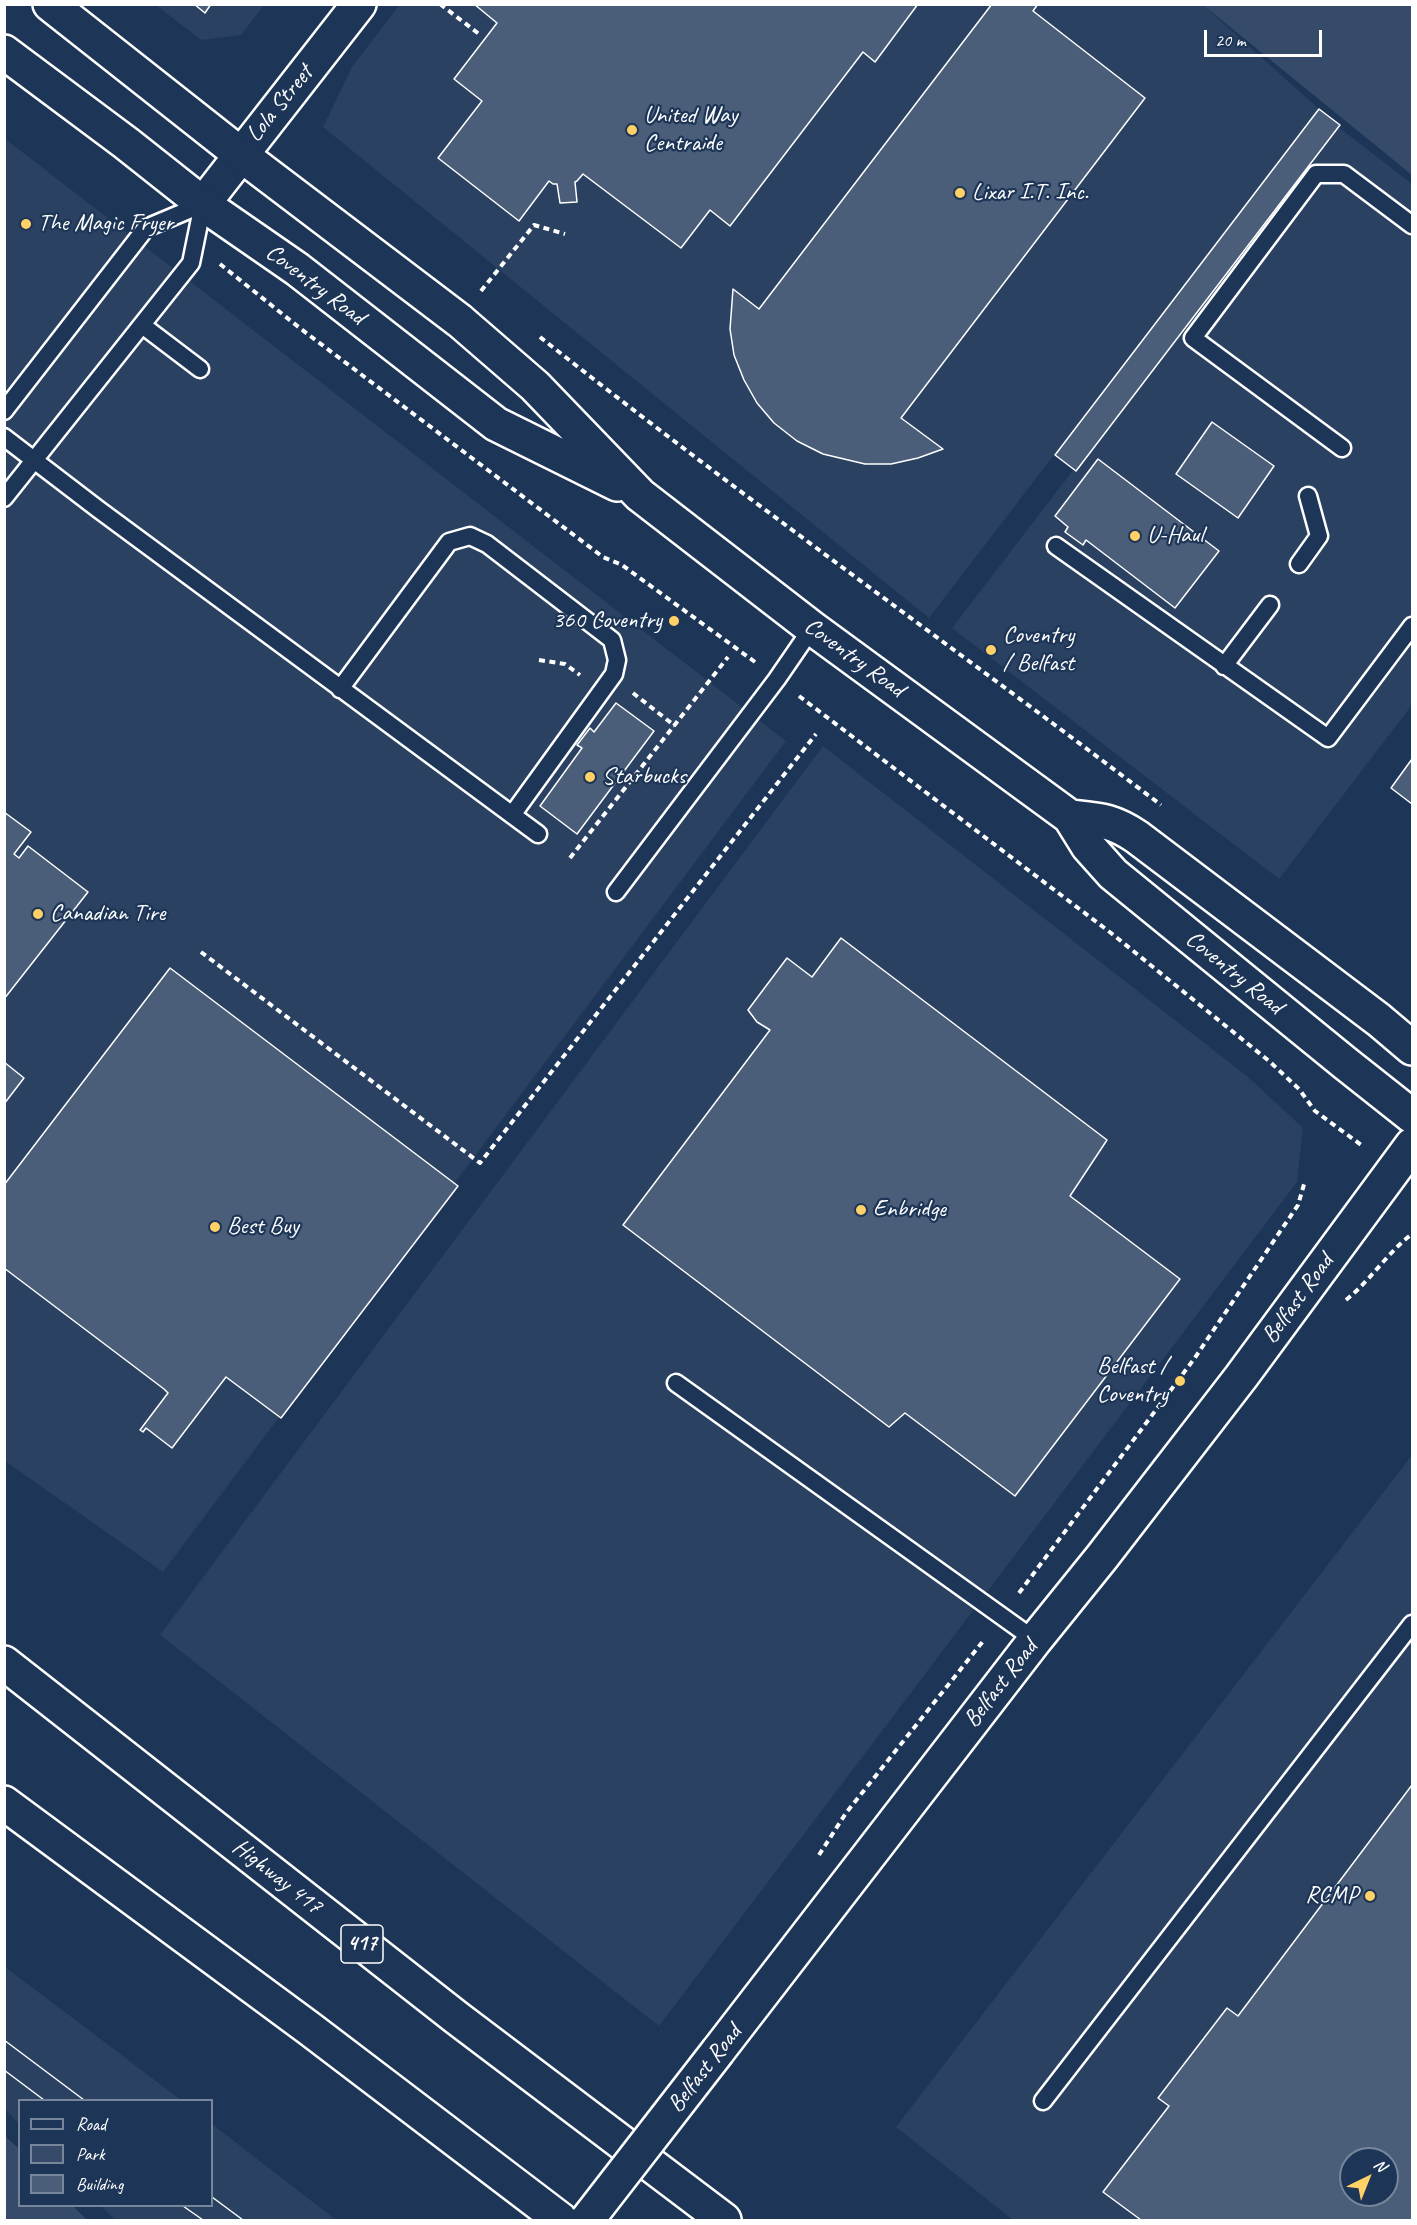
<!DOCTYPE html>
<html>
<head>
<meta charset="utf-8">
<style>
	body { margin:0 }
	#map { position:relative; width:1417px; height:2225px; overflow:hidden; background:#1d3557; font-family:Caveat,sans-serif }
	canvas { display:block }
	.frame { position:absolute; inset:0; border:6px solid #fff; pointer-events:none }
	.legend { position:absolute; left:18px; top:2099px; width:195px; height:108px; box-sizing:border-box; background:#1d3557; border:2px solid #77869a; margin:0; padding:8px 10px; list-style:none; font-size:18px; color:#fff }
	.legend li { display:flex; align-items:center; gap:12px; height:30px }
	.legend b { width:30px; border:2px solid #77869a }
	.north { position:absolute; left:1339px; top:2147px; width:60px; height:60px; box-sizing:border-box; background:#1d3557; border:2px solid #77869a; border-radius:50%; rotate:43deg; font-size:16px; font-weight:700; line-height:24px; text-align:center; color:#fff }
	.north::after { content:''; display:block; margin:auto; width:21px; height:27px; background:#ffd166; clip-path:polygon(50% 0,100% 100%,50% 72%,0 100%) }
	.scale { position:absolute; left:1204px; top:30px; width:118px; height:27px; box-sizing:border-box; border:3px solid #fff; border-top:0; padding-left:8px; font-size:18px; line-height:21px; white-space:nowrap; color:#fff; -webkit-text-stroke:4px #1d3557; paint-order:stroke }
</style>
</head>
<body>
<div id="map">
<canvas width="1417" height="2225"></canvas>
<div class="frame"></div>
<ul class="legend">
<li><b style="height:8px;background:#1d3557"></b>Road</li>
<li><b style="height:16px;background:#364b69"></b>Park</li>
<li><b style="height:16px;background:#4a5d79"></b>Building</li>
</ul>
<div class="north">N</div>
<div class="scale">20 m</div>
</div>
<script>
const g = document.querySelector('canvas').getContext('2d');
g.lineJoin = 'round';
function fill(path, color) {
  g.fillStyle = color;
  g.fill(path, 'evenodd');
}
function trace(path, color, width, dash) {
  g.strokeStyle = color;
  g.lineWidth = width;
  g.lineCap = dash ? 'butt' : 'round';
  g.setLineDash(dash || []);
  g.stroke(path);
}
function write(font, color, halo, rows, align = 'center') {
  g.font = font + ' Caveat,sans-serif';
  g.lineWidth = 4.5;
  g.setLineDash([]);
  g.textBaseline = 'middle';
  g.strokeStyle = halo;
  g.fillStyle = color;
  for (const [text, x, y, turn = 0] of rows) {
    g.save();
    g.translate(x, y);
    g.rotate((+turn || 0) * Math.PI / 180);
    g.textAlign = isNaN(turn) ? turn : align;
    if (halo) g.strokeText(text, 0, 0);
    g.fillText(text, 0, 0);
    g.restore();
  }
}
fill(new Path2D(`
	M400 4 1203 5 1319 109 929 618 323 127 352 67Z
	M156 5H264L241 35 201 40Z
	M1337 126 1412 184V705L1279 879 952 628Z
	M4 138 786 741 163 1572 5 1461Z
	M823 746 1248 1077 1303 1128 1297 1182 659 2026 160 1635Z
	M1412 1455V2220H1013L896 2127ZM1351 2159H1387V2195H1351Z
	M5 1967 86 2028 181 2100H20L19 2124 5 2109Z
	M212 2124 336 2220H115L101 2206H212Z`), '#2a4161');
fill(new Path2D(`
	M1203 5H1412V175Z
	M5 2136 19 2149 20 2206H73L87 2220H5Z`), '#364b69');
const building = new Path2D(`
	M194 4H211L205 13Z
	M474 4H918L875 62 863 52 730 226 710 210 681 248 583 174 577 181 575 182 577 202 560 203 557 184H553L549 181 519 221 438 158 482 101 454 79 497 23Z
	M992 4H1038L1033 11 1145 98 901 418 943 449 918 458 891 464H865L823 454 797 441 774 423 757 403 744 380 734 355 730 329 733 289 759 309Z
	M1319 109 1340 125 1076 471 1055 455Z
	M1212 422 1274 466 1238 518 1176 474Z
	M1098 459 1219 551 1175 608 1086 540 1083 545 1065 532 1068 527 1055 516Z
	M616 703 654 731 577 834 540 806 582 748 577 745 590 728 594 732Z
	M1412 759V804L1391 788Z
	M4 812 31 832 14 854 19 858 28 846 88 892 4 999Z
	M841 938 1107 1140 1070 1196 1180 1279 1015 1496 905 1413 889 1427 623 1225 770 1030 757 1022 748 1010 787 958 812 977Z
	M170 968 458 1186 281 1418 226 1377 172 1448 146 1428 143 1432 140 1430 168 1393 164 1389 4 1268V1185Z
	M4 1062 24 1078 4 1104Z
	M1412 1785V2220H1141L1103 2192 1169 2106 1158 2098 1227 2008 1238 2016ZM1351 2159H1387V2195H1351Z`);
fill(building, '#4a5d79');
trace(building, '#fff', 1.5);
const service = new Path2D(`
	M142 325 200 369
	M4 411 146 228 203 204
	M4 437 98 509 538 834
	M1342 448 1193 338 1316 174H1344L1412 225
	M4 498 191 263 203 204
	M1056 546 1328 738 1412 626
	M1299 564 1319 536 1308 496
	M1224 666 1270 605
	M340 689 449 542 470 536 487 544 612 640 617 660 614 674 512 815
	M616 892 777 679 812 628
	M676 1383 1035 1640
	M1043 2101 1412 1624`);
const tertiary = new Path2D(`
	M203 204 359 4
	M718 2051 1035 1640 1102 1557 1241 1377 1412 1145`);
const secondary = new Path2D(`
	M50 4 240 154 460 321 535 386 640 495 812 628 1070 817 1088 846 1113 874 1345 1063 1412 1116
	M4 52 126 143 203 204 297 269 496 424 617 484
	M1070 817C1099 820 1112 820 1137 837L1379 1020 1412 1048`);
const motorway = new Path2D(`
	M4 1663 457 2018 724 2220
	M4 1803 310 2029 561 2220`);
trace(service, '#fff', 21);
trace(tertiary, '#fff', 38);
trace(secondary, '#fff', 38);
trace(motorway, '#fff', 38);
trace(new Path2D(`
	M440 4 479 34
	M220 264 301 329 603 557 622 565 755 662
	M481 291 534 225 565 234
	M540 337C743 498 955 648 1161 805
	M539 660 565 664 580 675
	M633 693 675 726
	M799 696 1111 933 1269 1061 1299 1089 1315 1111 1364 1147
	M570 858 728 657
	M201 952 480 1163 816 734
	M1346 1300C1371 1280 1387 1253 1412 1234
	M1019 1593 1194 1359 1298 1205 1305 1181
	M819 1855 846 1813 984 1640`), '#fff', 4, [6, 4.5]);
trace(service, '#1d3557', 16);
trace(tertiary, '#1d3557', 33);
trace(secondary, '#1d3557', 33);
trace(motorway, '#1d3557', 33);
trace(new Path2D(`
	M4 2040 84 2100
	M4 2070 44 2100
	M212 2197 243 2220
	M183 2206 203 2220`), '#fff', 1.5);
const tertiaryBridge = new Path2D(`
	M587 2220 718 2051`);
trace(tertiaryBridge, '#fff', 38, []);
trace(tertiaryBridge, '#1d3557', 33);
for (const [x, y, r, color] of [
	[632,130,6,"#ffd166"],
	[960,193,6,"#ffd166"],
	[26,224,6,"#ffd166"],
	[1135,536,6,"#ffd166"],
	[674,621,6,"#ffd166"],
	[991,650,6,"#ffd166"],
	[590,777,6,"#ffd166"],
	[38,914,6,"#ffd166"],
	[861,1210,6,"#ffd166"],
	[215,1227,6,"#ffd166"],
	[1180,1381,6,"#ffd166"],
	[1370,1896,6,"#ffd166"]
]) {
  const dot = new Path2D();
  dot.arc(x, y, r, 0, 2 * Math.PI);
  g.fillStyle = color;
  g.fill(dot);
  trace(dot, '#1d3557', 2);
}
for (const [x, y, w] of [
	[362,1944,42]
]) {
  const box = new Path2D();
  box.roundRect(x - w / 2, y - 19, w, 38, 4.5);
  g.fillStyle = '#1d3557';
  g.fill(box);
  trace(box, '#fff', 1.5);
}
write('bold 22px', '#fff', null, [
	["417",362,1944]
]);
write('24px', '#fff', '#1d3557', [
	["Lola Street",280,104,-51],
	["Coventry Road",315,285,37],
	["Coventry Road",854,658,36],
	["Coventry Road",1234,973,39],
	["Belfast Road",1298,1299,-54],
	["Belfast Road",1001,1684,-52],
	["Highway 417",277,1877,38],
	["Belfast Road",705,2069,-52]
]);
write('24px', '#fff', '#1d3557', [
	["United Way",644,116],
	["Centraide",644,144],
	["Lixar I.T. Inc.",972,193],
	["The Magic Fryer",38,224],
	["U-Haul",1147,536],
	["360 Coventry",662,621,"right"],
	["Coventry",1003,636],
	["/ Belfast",1003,664],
	["Starbucks",602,777],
	["Canadian Tire",50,914],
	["Enbridge",873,1210],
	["Best Buy",227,1227],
	["Belfast /",1168,1367,"right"],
	["Coventry",1168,1395,"right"],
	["RCMP",1358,1896,"right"]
], 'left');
</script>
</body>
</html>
